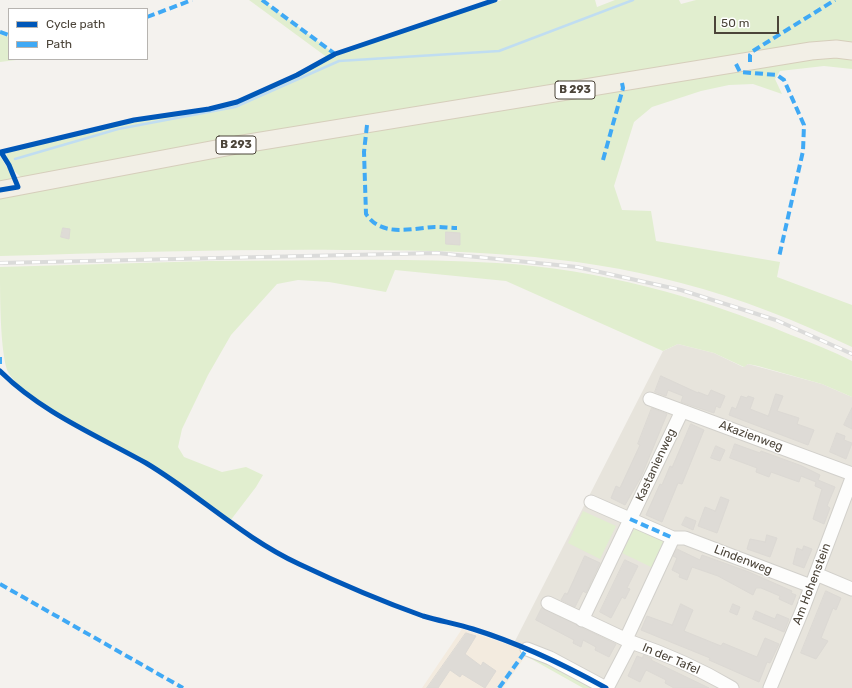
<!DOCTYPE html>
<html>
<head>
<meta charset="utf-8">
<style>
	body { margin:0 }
	#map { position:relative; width:852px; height:688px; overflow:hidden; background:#f4f2ee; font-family:Rubik,sans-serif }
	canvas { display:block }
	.legend { position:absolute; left:8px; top:8px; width:140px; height:52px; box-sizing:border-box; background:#fff; border:1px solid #b7b4b0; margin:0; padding:5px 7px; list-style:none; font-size:12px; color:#4b4439 }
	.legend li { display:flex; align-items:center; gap:8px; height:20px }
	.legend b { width:20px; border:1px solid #b7b4b0 }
	.scale { position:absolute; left:714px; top:16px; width:65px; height:18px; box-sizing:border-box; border:2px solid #4b4439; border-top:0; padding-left:5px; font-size:12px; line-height:14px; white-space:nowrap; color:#4b4439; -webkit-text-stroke:3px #fff; paint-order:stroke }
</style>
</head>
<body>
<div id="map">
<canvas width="852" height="688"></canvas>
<ul class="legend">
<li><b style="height:5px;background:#0057b8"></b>Cycle path</li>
<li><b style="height:5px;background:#3fa9f5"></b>Path</li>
</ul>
<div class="scale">50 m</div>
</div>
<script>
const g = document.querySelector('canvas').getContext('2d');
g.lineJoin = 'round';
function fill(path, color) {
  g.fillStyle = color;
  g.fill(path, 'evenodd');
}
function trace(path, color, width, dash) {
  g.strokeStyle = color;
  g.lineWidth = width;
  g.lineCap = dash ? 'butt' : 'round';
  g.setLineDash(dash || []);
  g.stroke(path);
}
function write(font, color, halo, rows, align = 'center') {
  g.font = font + ' Rubik,sans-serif';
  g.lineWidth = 3;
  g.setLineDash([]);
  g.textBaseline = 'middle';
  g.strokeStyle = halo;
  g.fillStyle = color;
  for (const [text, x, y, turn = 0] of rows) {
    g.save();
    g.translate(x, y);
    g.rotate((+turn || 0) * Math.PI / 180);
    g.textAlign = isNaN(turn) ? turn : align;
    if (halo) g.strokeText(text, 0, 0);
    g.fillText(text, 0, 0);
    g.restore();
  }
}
fill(new Path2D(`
	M678 344 714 353 743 367 748 364 822 384 852 397V688H601L529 651 515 641 663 351Z`), '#e7e4dc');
fill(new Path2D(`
	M462 629 512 646 515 641 529 651 503 688H422Z`), '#f3ebdf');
fill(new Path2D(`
	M249 0H262L335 54 502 0H595L597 7 615 0H679L681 4 696 0H852V47L27 181C18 176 5 164 7 153L134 120 209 109 237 102 328 58Z
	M0 34 9 37V59H24L0 62Z
	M811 57H852V69L824 66 780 71 775 79 782 94 753 84 729 85 701 91 652 107 634 122 614 186 622 210 651 211 656 241 780 262 777 277 852 305V347C797 321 740 298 681 283 571 253 457 250 344 250 229 249 115 253 0 256V196L121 172Z
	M0 156 11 174V180L0 185Z
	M209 261C305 261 402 257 497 263 598 269 698 296 791 335 812 343 832 351 852 361V397L822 384 758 366 748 364 744 367 714 353 678 344 663 351 506 281 395 270 386 292 329 282 298 280 277 284 231 335 208 375 182 429 178 447 184 457 222 472 246 467 263 475 256 487 230 521C207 504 184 487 160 472 123 449 24 406 7 370 0 347 0 294 0 267Z
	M583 511 616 526 600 559 568 543Z
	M635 527 665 542 653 568 622 553Z
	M529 651 601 688H583L526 656Z`), '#e1eecf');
trace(new Path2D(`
	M15 159 118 129 235 107 339 61 499 51 633 0`), '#c0ddf1', 2.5);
const building = new Path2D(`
	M63 228 70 229 69 239 61 237Z
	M446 232 460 233V245L446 244Z
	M661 376 698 393V392L708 396 711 390 725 396 720 408 716 406 714 413 681 402 683 396 668 390 666 396 655 392Z
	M776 394 783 396 777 411 799 418 797 424 814 430 808 445 729 415 732 407 736 409 741 396 747 398 748 396 754 398 750 409 768 416Z
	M652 408 667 414 641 477 625 505 611 498 616 486 620 488 640 445 638 444Z
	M852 408V429L844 425Z
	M691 424 704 430 682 484 678 483 662 522 646 515 660 484 662 485 670 466 672 467Z
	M837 433 845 436 844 440 852 443 846 459 830 452Z
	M735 444 760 453 761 451 802 466 820 475 818 480 835 487 827 506 830 508 824 524 813 519 822 489 815 486 816 482 801 476 799 482 771 472 769 477 756 472 757 468 730 458Z
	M716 446 725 450 720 461 711 458Z
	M721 497 729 500 717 533 698 526 705 507 715 511Z
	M686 517 696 521 693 530 682 525Z
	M767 535 777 538 770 557 747 549 750 539 765 542Z
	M804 546 812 549 804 568 793 564 797 548 802 550Z
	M677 549 700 560 702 555 749 572 792 591 791 593 796 595 792 605 779 599 780 596 761 588H756L753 595 718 576 692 567 687 580 679 577 680 574 672 570 677 558 673 556Z
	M585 556 600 563 586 593 583 591 575 607 561 600 565 593 567 594Z
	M625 560 638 566 627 588 630 589 625 599 622 597 611 618 600 612Z
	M826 591 841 598 836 610 833 608 821 638 828 641 816 659 801 653Z
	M681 604 693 610 684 631 721 646 723 643 757 657 765 638 779 644 770 663 767 662 759 682 709 660 710 658 641 630 647 616 672 625Z
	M733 604 740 607 737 615 730 612Z
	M542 608 616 644 609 657 595 650 596 647 583 640 581 647 573 643 574 640 536 620Z
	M756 611 775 619 777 614 789 619 784 632 753 619Z
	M466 633 476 636 465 654 481 666 483 662 496 671 485 688 462 674 460 677 450 670 438 688H427Z
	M644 655 652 659 651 660 709 688H674L665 683 666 680 646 670 640 682 628 676 637 656 642 658Z`);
fill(building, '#dedbd6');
trace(building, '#dcd9d4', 1);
const minor = new Path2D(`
	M650 399 852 474
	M591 502 673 538H685L811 586
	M816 574 852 589
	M548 603 631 642
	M582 620 682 411
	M626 639 673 538
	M527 649 550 658 606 688
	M607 688 631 642C666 654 700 669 732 688
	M770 688 802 611 852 478`);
const major = new Path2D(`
	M0 190 237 145 811 51 836 49 852 51`);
trace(minor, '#d2d0cb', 15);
trace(major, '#d6cebb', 19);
trace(minor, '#fdfdfc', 13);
trace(major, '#f2efe6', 17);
const rail = new Path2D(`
	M0 263 437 253 577 267 681 290 776 320 852 354`);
trace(rail, '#dbdbda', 4);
trace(rail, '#fff', 2.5, [8]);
trace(new Path2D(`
	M262 0 335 54
	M147 17 192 0
	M0 32 9 35
	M750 62V55L753 51 835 0
	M736 64 740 72 777 75 784 80 804 125 803 151 779 257
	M367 125 364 152 366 214C382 238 412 228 435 227 443 227 450 228 457 228
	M603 160 623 88 622 83
	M0 357V364
	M630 519 673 538
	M0 584 183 688
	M499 688 527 649 525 648`), '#3fa9f5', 4, [8, 4]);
trace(new Path2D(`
	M0 190 18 187 9 165 1 152 134 120 209 109 237 102 297 75 335 54 495 0
	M0 371C41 412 96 435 146 463 198 494 243 538 299 564 339 583 381 601 423 616 440 621 457 624 473 629 521 644 563 664 606 688`), '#0057b8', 5);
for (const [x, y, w] of [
	[575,90,40],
	[236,145,40]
]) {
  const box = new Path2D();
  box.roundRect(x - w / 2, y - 9, w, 18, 3);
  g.fillStyle = '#fff';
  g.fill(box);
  trace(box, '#4b4439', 1);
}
write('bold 11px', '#4b4439', null, [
	["B 293",575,90],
	["B 293",236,145]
]);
write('12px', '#4b4439', '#fff', [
	["Akazienweg",751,436,20],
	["Kastanienweg",656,465,-65],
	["Lindenweg",743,560,21],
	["Am Hohenstein",812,584,-69],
	["In der Tafel",671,659,23]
]);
</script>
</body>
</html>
